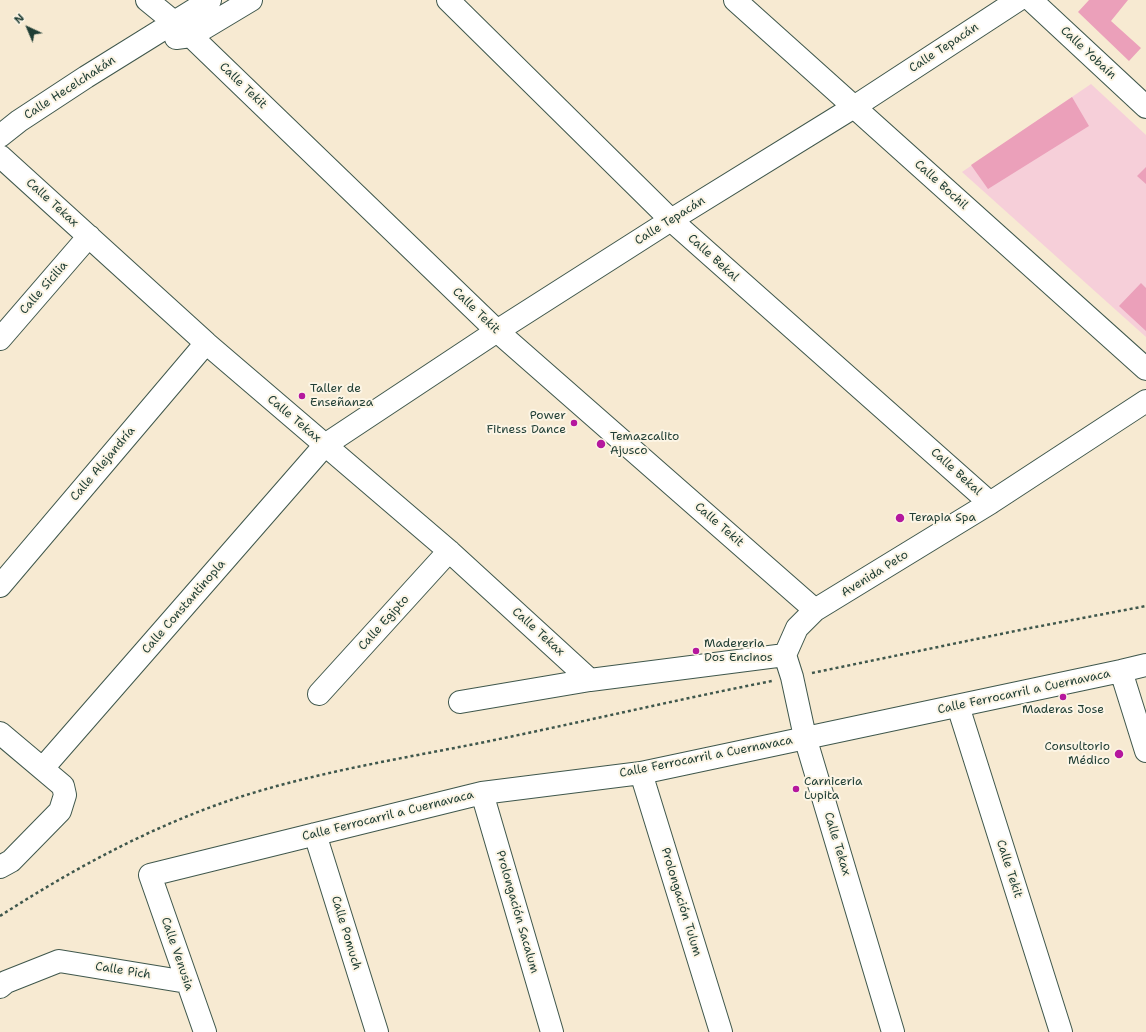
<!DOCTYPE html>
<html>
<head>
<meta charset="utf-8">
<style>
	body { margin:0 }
	#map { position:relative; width:1146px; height:1032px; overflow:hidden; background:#f7ead2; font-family:"Shantell Sans",sans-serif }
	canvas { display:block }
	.north { position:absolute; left:8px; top:8px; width:40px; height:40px; -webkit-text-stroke:3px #fcf5e5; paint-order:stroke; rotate:316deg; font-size:11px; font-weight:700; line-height:16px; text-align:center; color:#1f3d34 }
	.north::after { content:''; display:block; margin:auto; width:14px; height:18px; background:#1f3d34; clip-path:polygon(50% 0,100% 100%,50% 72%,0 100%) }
</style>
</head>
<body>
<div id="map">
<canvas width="1146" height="1032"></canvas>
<div class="north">N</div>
</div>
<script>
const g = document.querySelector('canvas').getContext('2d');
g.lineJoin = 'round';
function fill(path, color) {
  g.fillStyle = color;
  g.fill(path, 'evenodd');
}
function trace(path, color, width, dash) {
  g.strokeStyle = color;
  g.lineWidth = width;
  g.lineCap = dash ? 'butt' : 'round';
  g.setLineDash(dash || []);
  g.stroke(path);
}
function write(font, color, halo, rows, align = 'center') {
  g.font = font + ' "Shantell Sans",sans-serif';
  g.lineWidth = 4;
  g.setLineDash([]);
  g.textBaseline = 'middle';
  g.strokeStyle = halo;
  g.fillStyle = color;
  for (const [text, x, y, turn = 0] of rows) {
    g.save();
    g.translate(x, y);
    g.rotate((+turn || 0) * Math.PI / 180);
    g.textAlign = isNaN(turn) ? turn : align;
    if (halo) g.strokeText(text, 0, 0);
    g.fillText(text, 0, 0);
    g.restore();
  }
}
fill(new Path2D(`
	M1091 84 1146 135V337L962 172Z`), '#f6cfd9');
fill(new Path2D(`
	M1089 0H1128L1111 21 1141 48 1129 61 1078 12Z
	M1072 97 1089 126 988 189 971 165Z
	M1146 167V184L1137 176Z
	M1141 283 1146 288V331L1119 306Z`), '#eba0ba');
const minor = new Path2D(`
	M147 0 191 36 497 331 815 610
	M448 0 671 220 990 503
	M735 0 1146 369
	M1031 0 1146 107
	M176 38 191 36 251 0
	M0 136 19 121 86 77 210 0
	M0 156 206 343 449 551 590 680
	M0 339 89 236
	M0 586 206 343
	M785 655 792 677 805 737 893 1032
	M1121 671 1146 751
	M319 694 449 551
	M460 702 590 680 785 655 797 628 815 610 990 503 1146 401
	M958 706 1061 1032
	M0 733 63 786 65 795 60 811 11 861 0 867
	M43 768 325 445 497 331 671 220 854 107 1018 0
	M641 773 721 1032
	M482 793 552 1032
	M315 834 377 1032
	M0 987 6 982 59 961 187 982
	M205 1032 150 875 482 793 641 773 1121 671 1146 665`);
trace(minor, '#3f574c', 24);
trace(new Path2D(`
	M812 673 1025 629 1146 606
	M0 916C70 871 143 831 222 803 305 774 394 760 480 743 578 723 675 700 772 681`), '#3f574c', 2.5, [3, 3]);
trace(minor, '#fff', 22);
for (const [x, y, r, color] of [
	[302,396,4,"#b5179e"],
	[574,423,4,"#b5179e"],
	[601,444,5,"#b5179e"],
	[900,518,5,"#b5179e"],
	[696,651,4,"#b5179e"],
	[1063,697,4,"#b5179e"],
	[1119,754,5,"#b5179e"],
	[796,789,4,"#b5179e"]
]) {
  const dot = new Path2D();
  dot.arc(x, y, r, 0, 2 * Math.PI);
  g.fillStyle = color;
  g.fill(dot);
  trace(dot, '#fcf5e5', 1.5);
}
write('12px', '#1f3d34', '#fcf5e5', [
	["Calle Tepacán",944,48,-33],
	["Calle Yobaín",1088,53,43],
	["Calle Tekit",243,86,44],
	["Calle Hecelchakán",70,88,-33],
	["Calle Bochil",941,185,42],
	["Calle Tekax",52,203,42],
	["Calle Tepacán",670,221,-32],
	["Calle Bekal",713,258,42],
	["Calle Sicilia",44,288,-49],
	["Calle Tekit",476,311,44],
	["Calle Tekax",294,419,40],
	["Calle Alejandría",103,464,-50],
	["Calle Bekal",956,472,42],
	["Calle Tekit",719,525,41],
	["Avenida Peto",875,574,-32],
	["Calle Constantinopla",184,607,-49],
	["Calle Egipto",384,623,-48],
	["Calle Tekax",538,632,42],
	["Calle Ferrocarril a Cuernavaca",1024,692,-12],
	["Calle Ferrocarril a Cuernavaca",706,757,-11],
	["Calle Ferrocarril a Cuernavaca",388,816,-14],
	["Calle Tekax",837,844,73],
	["Calle Tekit",1009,869,72],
	["Prolongación Tulum",681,902,73],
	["Prolongación Sacalum",517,912,74],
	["Calle Pomuch",346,933,73],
	["Calle Venusia",177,954,71],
	["Calle Pich",123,971,9]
]);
write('12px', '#1f3d34', '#fcf5e5', [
	["Taller de",310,389],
	["Enseñanza",310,403],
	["Power",566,416,"right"],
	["Fitness Dance",566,430,"right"],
	["Temazcalito",610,437],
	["Ajusco",610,451],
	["Terapia Spa",909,518],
	["Madereria",704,644],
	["Dos Encinos",704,658],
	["Maderas Jose",1063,710,"center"],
	["Consultorio",1110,747,"right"],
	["Médico",1110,761,"right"],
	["Carniceria",804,782],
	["Lupita",804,796]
], 'left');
</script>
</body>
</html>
